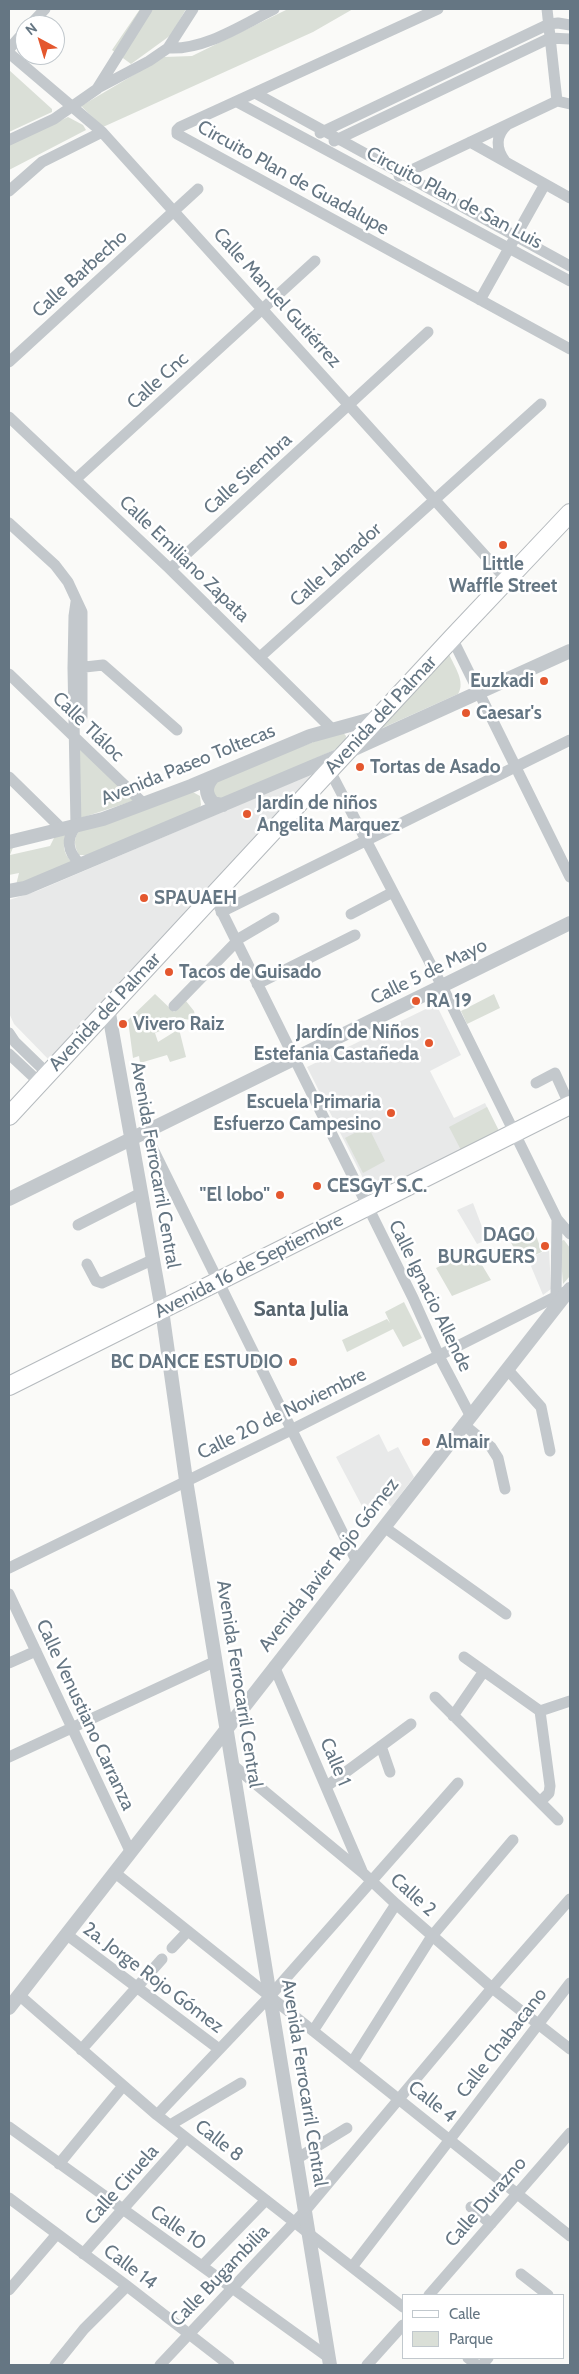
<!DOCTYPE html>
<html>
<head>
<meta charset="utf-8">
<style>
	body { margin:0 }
	#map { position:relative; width:579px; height:2374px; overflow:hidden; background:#fafaf8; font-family:Cabin,sans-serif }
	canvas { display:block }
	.frame { position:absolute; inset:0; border:10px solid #657683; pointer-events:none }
	.legend { position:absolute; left:402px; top:2294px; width:162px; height:65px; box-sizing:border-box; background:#fff; border:1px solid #c1c8cd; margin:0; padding:6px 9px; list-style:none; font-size:15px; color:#657683 }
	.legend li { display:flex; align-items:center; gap:10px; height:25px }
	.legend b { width:25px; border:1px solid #c1c8cd }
	.north { position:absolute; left:15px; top:15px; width:50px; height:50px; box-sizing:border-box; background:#fff; border:1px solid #c1c8cd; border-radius:50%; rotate:321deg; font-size:14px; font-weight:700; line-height:20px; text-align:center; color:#657683 }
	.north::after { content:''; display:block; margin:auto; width:18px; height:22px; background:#e4572e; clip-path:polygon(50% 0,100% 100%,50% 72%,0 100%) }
</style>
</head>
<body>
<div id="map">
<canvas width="579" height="2374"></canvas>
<div class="frame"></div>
<ul class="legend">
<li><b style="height:6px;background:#fff"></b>Calle</li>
<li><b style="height:14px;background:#dadfd7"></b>Parque</li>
</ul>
<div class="north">N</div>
</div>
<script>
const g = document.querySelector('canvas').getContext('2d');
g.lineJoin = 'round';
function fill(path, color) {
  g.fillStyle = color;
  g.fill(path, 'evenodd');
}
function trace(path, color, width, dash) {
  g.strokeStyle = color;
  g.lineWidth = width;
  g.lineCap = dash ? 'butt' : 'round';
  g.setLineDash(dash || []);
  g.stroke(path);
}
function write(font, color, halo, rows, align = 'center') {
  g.font = font + ' Cabin,sans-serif';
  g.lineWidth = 5;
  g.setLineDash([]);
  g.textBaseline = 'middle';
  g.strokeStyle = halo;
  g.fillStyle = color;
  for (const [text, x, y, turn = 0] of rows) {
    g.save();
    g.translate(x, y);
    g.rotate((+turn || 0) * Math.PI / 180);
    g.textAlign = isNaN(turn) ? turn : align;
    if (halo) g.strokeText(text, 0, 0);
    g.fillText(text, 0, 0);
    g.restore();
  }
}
fill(new Path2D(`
	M311 774 314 778 51 1062 14 1024 9 1013V900L37 891Z
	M436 1004 461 1055 430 1071 454 1118 485 1103 499 1131 371 1194 307 1067Z
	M473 1203 487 1240 477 1244 457 1210Z
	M549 1249 551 1289 543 1295 528 1259Z
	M379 1434 388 1452 398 1447 414 1477 391 1507 386 1500 363 1508 336 1457Z`), '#e8e9e9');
fill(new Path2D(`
	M140 9H186L171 35 131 64 112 50Z
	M288 9H353L313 32 103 127 81 106 164 57 192 56Z
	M9 70 52 109V112L9 132Z
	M68 117 83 125 86 130 9 170V145Z
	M449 654C454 666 466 682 458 694L378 730Z
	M342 731 346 736 345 745 224 800 211 796 217 779Z
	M78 747 136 800 81 818Z
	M191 791 200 796 201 805 198 810 89 855H79C74 846 73 838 80 830Z
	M68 833C61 843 63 854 73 863L16 885 19 873 9 875V847L14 845 10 855 50 846 55 836Z
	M155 994 174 1012 186 1001 194 1011 196 1021 173 1017 163 1021 165 1029 155 1033 158 1042 179 1029 186 1057 170 1062 167 1055 140 1063 139 1056 133 1058 128 1020Z
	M494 994 500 1008 467 1024 461 1011Z
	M487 1107 499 1131 461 1150 449 1127Z
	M368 1126 385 1161 363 1173 345 1138Z
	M533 1227 542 1252 521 1261 508 1237Z
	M564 1240 570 1248V1276L563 1284 560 1245 561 1241Z
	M473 1250 491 1280 452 1296 436 1268Z
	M404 1302 422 1338 403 1347 393 1329 347 1352 342 1340 387 1319 390 1323 385 1312Z`), '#dadfd7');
const primary = new Path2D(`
	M9 1116 452 638 570 513
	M9 1386 570 1105`);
trace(primary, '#b5babe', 20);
trace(new Path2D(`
	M438 9 180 127 177 130V134L570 349
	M547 9 557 101
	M30 25 45 9
	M168 48C205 50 242 25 274 9
	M9 49 25 31
	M9 53 102 132 507 580
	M98 88 149 61 168 48 193 9
	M255 93 570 266
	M237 102 570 281
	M320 133 549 24 558 23 570 25
	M9 140 54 119 97 89 147 9
	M334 141 550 38 570 39
	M470 142 570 198
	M505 161C496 149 495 136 507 125
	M399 176 557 101 570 104
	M9 191 42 162 102 132
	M480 300 545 184
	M9 362 198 189
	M9 417 170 569 332 729
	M76 479 315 261
	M9 523 55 565 68 582 82 612V717
	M170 569 428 332
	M76 602 74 616 73 668 76 826C65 840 68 852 80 864
	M452 638 570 877
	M260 657 541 404
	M76 668 103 665 177 730
	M9 674 144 804
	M330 771 442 986 557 1219 570 1234
	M9 777 62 829
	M214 896 413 1298 439 1356 470 1415
	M221 912 570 740
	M351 914 393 892
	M257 984 355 935
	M174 1006 240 938 274 918
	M9 1033 15 1042 48 1074
	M9 1054 40 1083
	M536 1083 555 1073 570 1106
	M145 1133 357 1562
	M78 1225 141 1193
	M87 1264 96 1281 102 1283 152 1260
	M556 1296 557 1219
	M507 1369 541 1407 550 1451
	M463 1424 491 1447 498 1458 505 1489
	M384 1527 506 1614
	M9 1568 291 1430 569 1290
	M9 1594 130 1851
	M464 1657 540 1711 550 1786 549 1793 540 1802
	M9 1663 36 1651
	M274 1666 362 1871
	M435 1697 558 1820
	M540 1711 570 1701
	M453 1716 484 1671
	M381 1746 390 1772
	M9 1757 216 1661
	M234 1766 363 1873 396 1904 492 1988 570 2049
	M327 1786 411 1724
	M114 1872 570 2236
	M66 1934 219 2049
	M172 1948 188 1931
	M19 1995 157 2115 403 2307
	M313 2031 396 1904
	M81 2050 162 1959
	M353 2061 432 1936 513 1840
	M157 2115 270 1996 458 1783
	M170 2125 241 2083
	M9 2127 328 2357
	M298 2158 347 2128
	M59 2164 123 2086
	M9 2198 127 2286 229 2365
	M471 2207 491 2224
	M83 2254 186 2138
	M202 2266 266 2200
	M352 2267 570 1983
	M521 2274 548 2295
	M9 2290 57 2234
	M429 2295 570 2133
	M468 2358 477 2365
	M55 2365 84 2329 127 2286
	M160 2365 305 2211 492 1988 570 1899
	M367 2365 403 2325
	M482 2365 488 2358`), '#c3c8cc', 11);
trace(new Path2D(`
	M213 777C205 786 205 794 213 803L223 805
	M9 842 103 819 191 786 310 736 379 717
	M9 891 25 888 345 753 570 651
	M108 1008 162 1310 186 1480 330 2365
	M9 1199 570 923
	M9 2008 570 1289`), '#c3c8cc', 14);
trace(primary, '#fff', 18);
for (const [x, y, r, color] of [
	[503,545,5,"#e4572e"],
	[544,681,5,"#e4572e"],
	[466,713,5,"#e4572e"],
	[360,767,5,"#e4572e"],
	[247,814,5,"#e4572e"],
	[144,898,5,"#e4572e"],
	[169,972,5,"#e4572e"],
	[416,1001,5,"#e4572e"],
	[123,1024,5,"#e4572e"],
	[429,1043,5,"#e4572e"],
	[391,1113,5,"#e4572e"],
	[317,1186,5,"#e4572e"],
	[280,1195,5,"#e4572e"],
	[545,1246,5,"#e4572e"],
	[293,1362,5,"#e4572e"],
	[426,1442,5,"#e4572e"]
]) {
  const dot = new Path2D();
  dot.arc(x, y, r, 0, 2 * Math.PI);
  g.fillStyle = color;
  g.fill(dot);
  trace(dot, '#fff', 2);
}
write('19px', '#657683', '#fff', [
	["Circuito Plan de Guadalupe",293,178,29],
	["Circuito Plan de San Luis",454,198,28],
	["Calle Barbecho",80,274,-42],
	["Calle Manuel Gutiérrez",277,298,48],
	["Calle Cnc",158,381,-42],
	["Calle Siembra",248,474,-42],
	["Calle Emiliano Zapata",184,559,44],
	["Calle Labrador",336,565,-42],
	["Avenida del Palmar",381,715,-47],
	["Calle Tláloc",88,727,44],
	["Avenida Paseo Toltecas",188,765,-22],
	["Calle 5 de Mayo",429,972,-26],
	["Avenida del Palmar",105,1012,-47],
	["Avenida Ferrocarril Central",155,1165,80],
	["Avenida 16 de Septiembre",249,1266,-27],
	["Calle Ignacio Allende",430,1296,64],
	["Calle 20 de Noviembre",282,1414,-26],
	["Avenida Javier Rojo Gómez",329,1565,-52],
	["Avenida Ferrocarril Central",239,1684,81],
	["Calle Venustiano Carranza",85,1715,65],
	["Calle 1",335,1762,67],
	["Calle 2",413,1895,42],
	["2a. Jorge Rojo Gómez",153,1978,37],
	["Calle Chabacano",502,2043,-52],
	["Avenida Ferrocarril Central",304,2083,81],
	["Calle 4",432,2102,38],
	["Calle 8",219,2141,38],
	["Calle Ciruela",122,2185,-48],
	["Calle Durazno",486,2202,-49],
	["Calle 10",178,2228,35],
	["Calle 14",130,2267,37],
	["Calle Bugambilia",220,2276,-46]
]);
write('bold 19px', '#657683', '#fff', [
	["Little",503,564,"center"],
	["Waffle Street",503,586,"center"],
	["Euzkadi",534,681,"right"],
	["Caesar's",476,713],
	["Tortas de Asado",370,767],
	["Jardín de niños",257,803],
	["Angelita Marquez",257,825],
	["SPAUAEH",154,898],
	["Tacos de Guisado",179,972],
	["RA 19",426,1001],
	["Vivero Raiz",133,1024],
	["Jardín de Niños",419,1032,"right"],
	["Estefania Castañeda",419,1054,"right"],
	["Escuela Primaria",381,1102,"right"],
	["Esfuerzo Campesino",381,1124,"right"],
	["CESGyT S.C.",327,1186],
	["\"El lobo\"",270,1195,"right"],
	["DAGO",535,1235,"right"],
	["BURGUERS",535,1257,"right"],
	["BC DANCE ESTUDIO",283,1362,"right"],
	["Almair",436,1442]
], 'left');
write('bold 21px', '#57646e', '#fff', [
	["Santa Julia",301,1310]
]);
</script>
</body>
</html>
